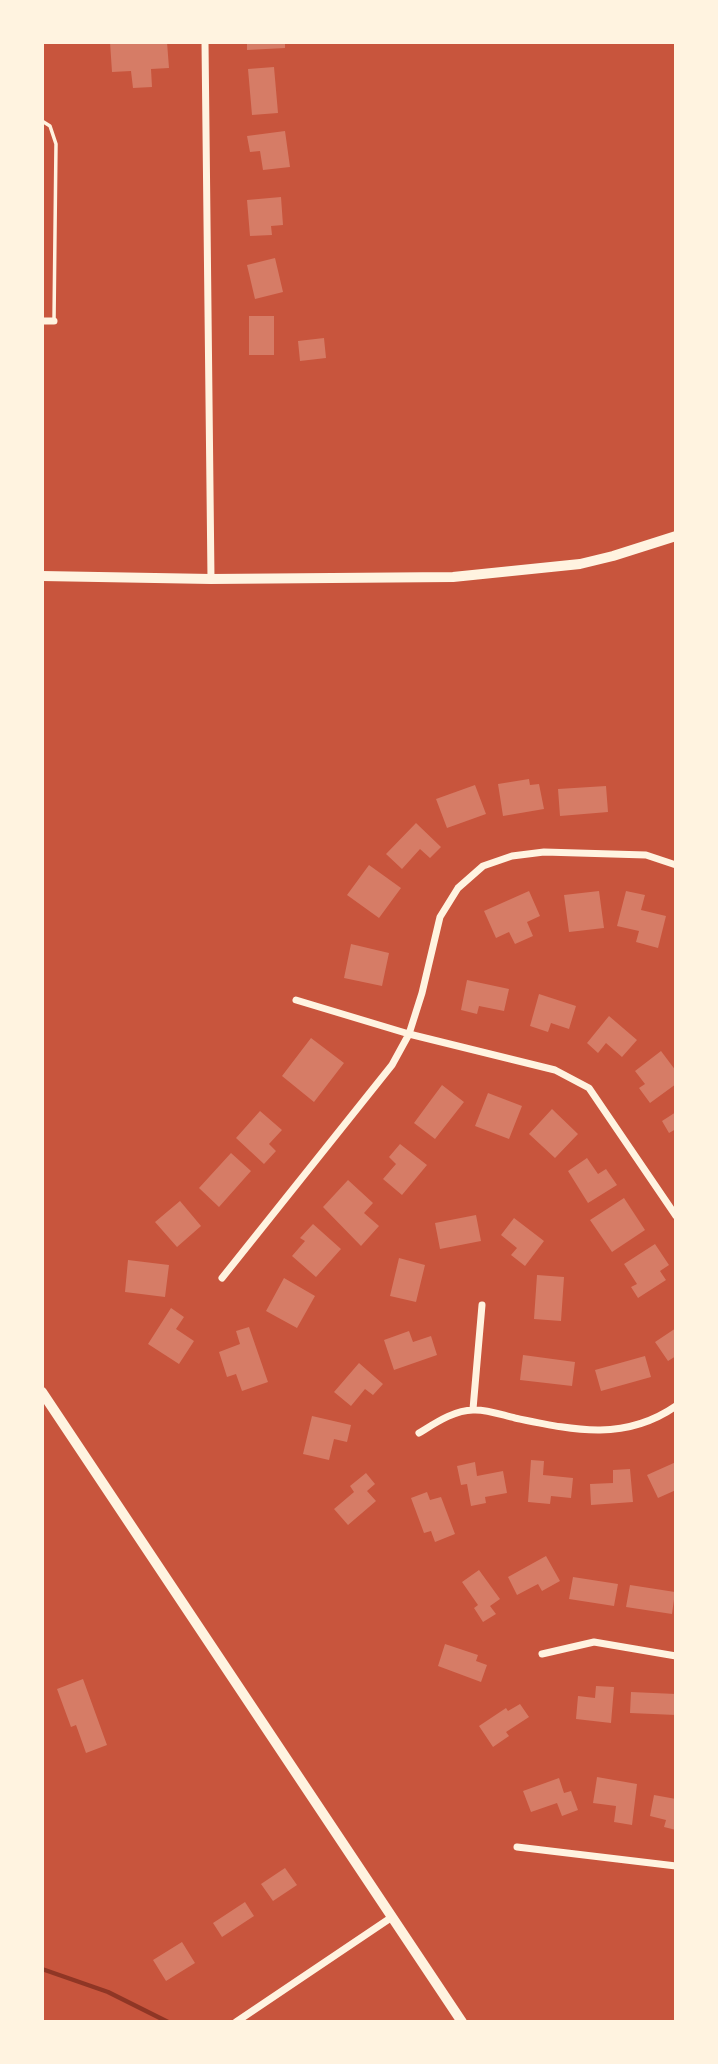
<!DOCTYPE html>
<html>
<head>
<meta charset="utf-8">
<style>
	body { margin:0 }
	#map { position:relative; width:718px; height:2064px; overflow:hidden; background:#c8553d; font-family:Poppins,sans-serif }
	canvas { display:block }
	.frame { position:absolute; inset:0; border:44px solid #fff3e0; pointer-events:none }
</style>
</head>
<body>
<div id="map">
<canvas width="718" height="2064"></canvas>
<div class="frame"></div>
</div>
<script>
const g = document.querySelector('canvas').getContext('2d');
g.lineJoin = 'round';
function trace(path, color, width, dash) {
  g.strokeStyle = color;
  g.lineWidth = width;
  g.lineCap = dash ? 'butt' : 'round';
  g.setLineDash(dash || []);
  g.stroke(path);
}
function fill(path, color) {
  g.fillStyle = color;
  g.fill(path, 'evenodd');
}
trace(new Path2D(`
	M42 1969 108 1992 168 2022`), '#8f3625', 4.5);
fill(new Path2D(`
	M110 42H167L169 68 151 69 152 87 133 88 131 71 112 72Z
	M247 42H285V48L247 50Z
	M274 67 278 113 252 115 248 69Z
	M285 131 290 167 263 170 260 151 250 152 247 136Z
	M281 197 283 225 271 226 272 235 250 236 247 200Z
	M275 258 283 292 255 299 247 265Z
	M249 316H274V355H249Z
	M324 338 326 358 300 361 298 341Z
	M529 779 530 785 539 784 544 809 503 816 498 784Z
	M475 785 486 814 447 828 436 799Z
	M606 786 608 812 560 816 558 789Z
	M416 823 441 847 430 858 420 849 402 869 386 854Z
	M369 865 401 888 379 918 347 895Z
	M529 891 540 916 527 922 533 936 515 944 509 932 496 938 484 911Z
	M599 891 604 928 569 932 564 895Z
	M626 891 645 895 641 910 666 916 658 948 636 942 639 931 617 926Z
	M351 944 389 953 382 986 344 978Z
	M467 980 509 989 504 1011 479 1006 477 1014 461 1010Z
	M539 994 576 1006 569 1029 551 1023 548 1032 530 1026Z
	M609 1016 637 1040 622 1057 606 1043 598 1053 587 1043Z
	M311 1038 344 1063 314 1102 282 1076Z
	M661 1051 676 1071V1084L650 1103 639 1088 645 1084 635 1071Z
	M442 1085 464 1102 435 1139 414 1123Z
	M488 1093 522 1106 509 1139 475 1126Z
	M552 1109 578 1134 555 1158 529 1134Z
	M260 1111 282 1130 269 1144 276 1151 264 1164 236 1138Z
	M676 1112V1129L669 1133 662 1121Z
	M400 1144 427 1165 402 1195 383 1179 396 1164 389 1157Z
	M231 1153 251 1171 219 1207 199 1188Z
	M587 1158 598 1174 606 1169 617 1185 588 1203 568 1171Z
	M348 1180 373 1203 364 1213 379 1226 361 1246 323 1207Z
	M624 1198 645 1230 612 1252 590 1220Z
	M180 1201 201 1226 177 1247 155 1222Z
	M476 1215 481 1241 440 1249 435 1223Z
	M514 1218 544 1241 525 1266 511 1255 517 1248 501 1235Z
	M313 1224 341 1249 316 1277 292 1256 305 1241 300 1238Z
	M655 1244 669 1265 660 1271 666 1280 638 1298 631 1287 637 1284 624 1264Z
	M399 1258 425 1265 416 1302 390 1296Z
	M128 1260 169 1265 165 1297 125 1292Z
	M537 1275 564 1277 561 1321 534 1319Z
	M284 1278 315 1296 297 1328 266 1311Z
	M171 1308 184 1317 176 1329 194 1341 179 1364 148 1344Z
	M249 1327 268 1382 242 1391 236 1374 227 1377 219 1352 240 1344 236 1331Z
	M676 1328V1356L668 1361 655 1342Z
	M409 1331 413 1342 431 1336 437 1355 394 1370 384 1340Z
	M523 1355 575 1362 572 1386 520 1380Z
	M645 1356 651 1377 601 1391 595 1370Z
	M359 1363 383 1384 373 1395 365 1389 351 1406 334 1392Z
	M312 1416 351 1425 347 1442 334 1439 329 1460 303 1454Z
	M531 1460 544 1461 543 1475 573 1478 571 1498 551 1496 550 1504 528 1502Z
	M475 1462 477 1476 503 1471 507 1493 485 1497 486 1503 471 1506 467 1484 461 1485 457 1466Z
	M676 1462V1490L658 1498 647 1475Z
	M630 1469 633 1502 591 1505 590 1484 613 1483V1470Z
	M366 1473 375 1484 367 1491 376 1501 348 1525 334 1509 354 1492 350 1486Z
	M427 1492 430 1500 441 1497 455 1534 435 1542 431 1531 424 1533 411 1498Z
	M546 1556 560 1581 542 1591 538 1584 517 1595 508 1577Z
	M479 1570 500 1599 490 1606 496 1614 483 1622 474 1608 478 1605 462 1582Z
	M573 1577 618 1584 614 1606 569 1599Z
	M630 1585 675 1592 672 1614 626 1607Z
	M445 1644 478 1655 476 1661 487 1665 481 1682 438 1666Z
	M83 1679 107 1745 86 1753 76 1725 71 1727 57 1689Z
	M596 1686 614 1687 611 1723 576 1719 578 1696 595 1698Z
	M631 1692 676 1694V1715L630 1713Z
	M520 1704 529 1717 506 1732 509 1736 493 1747 479 1726 506 1708 508 1711Z
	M597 1777 637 1784 632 1825 614 1822 616 1806 593 1803Z
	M559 1778 564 1793 571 1791 578 1810 562 1816 557 1803 531 1812 523 1791Z
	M654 1795 676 1799V1830L664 1827 666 1820 650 1816Z
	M285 1868 297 1885 273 1901 261 1884Z
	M245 1902 254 1916 222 1937 213 1923Z
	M182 1942 195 1963 166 1981 153 1960Z`), '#d67c66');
trace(new Path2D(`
	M42 121 50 126 56 144 54 320`), '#fff3e0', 3.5);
trace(new Path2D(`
	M205 42 211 579
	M42 321H54
	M296 1000 409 1034 555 1070 589 1088 676 1216
	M222 1278 392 1065 409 1034 422 993 440 917 458 888 483 866 512 856 544 852 646 855 676 865
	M473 1409 482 1305
	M419 1433C434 1424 454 1410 473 1410 486 1409 502 1415 515 1418 573 1430 624 1442 676 1406
	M542 1654 594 1642 676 1656
	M517 1847 676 1866
	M236 2022 392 1917`), '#fff3e0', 7);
trace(new Path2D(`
	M42 576 211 579 453 577 580 564 613 556 676 536
	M42 1392 462 2022`), '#fff3e0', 10);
</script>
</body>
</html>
